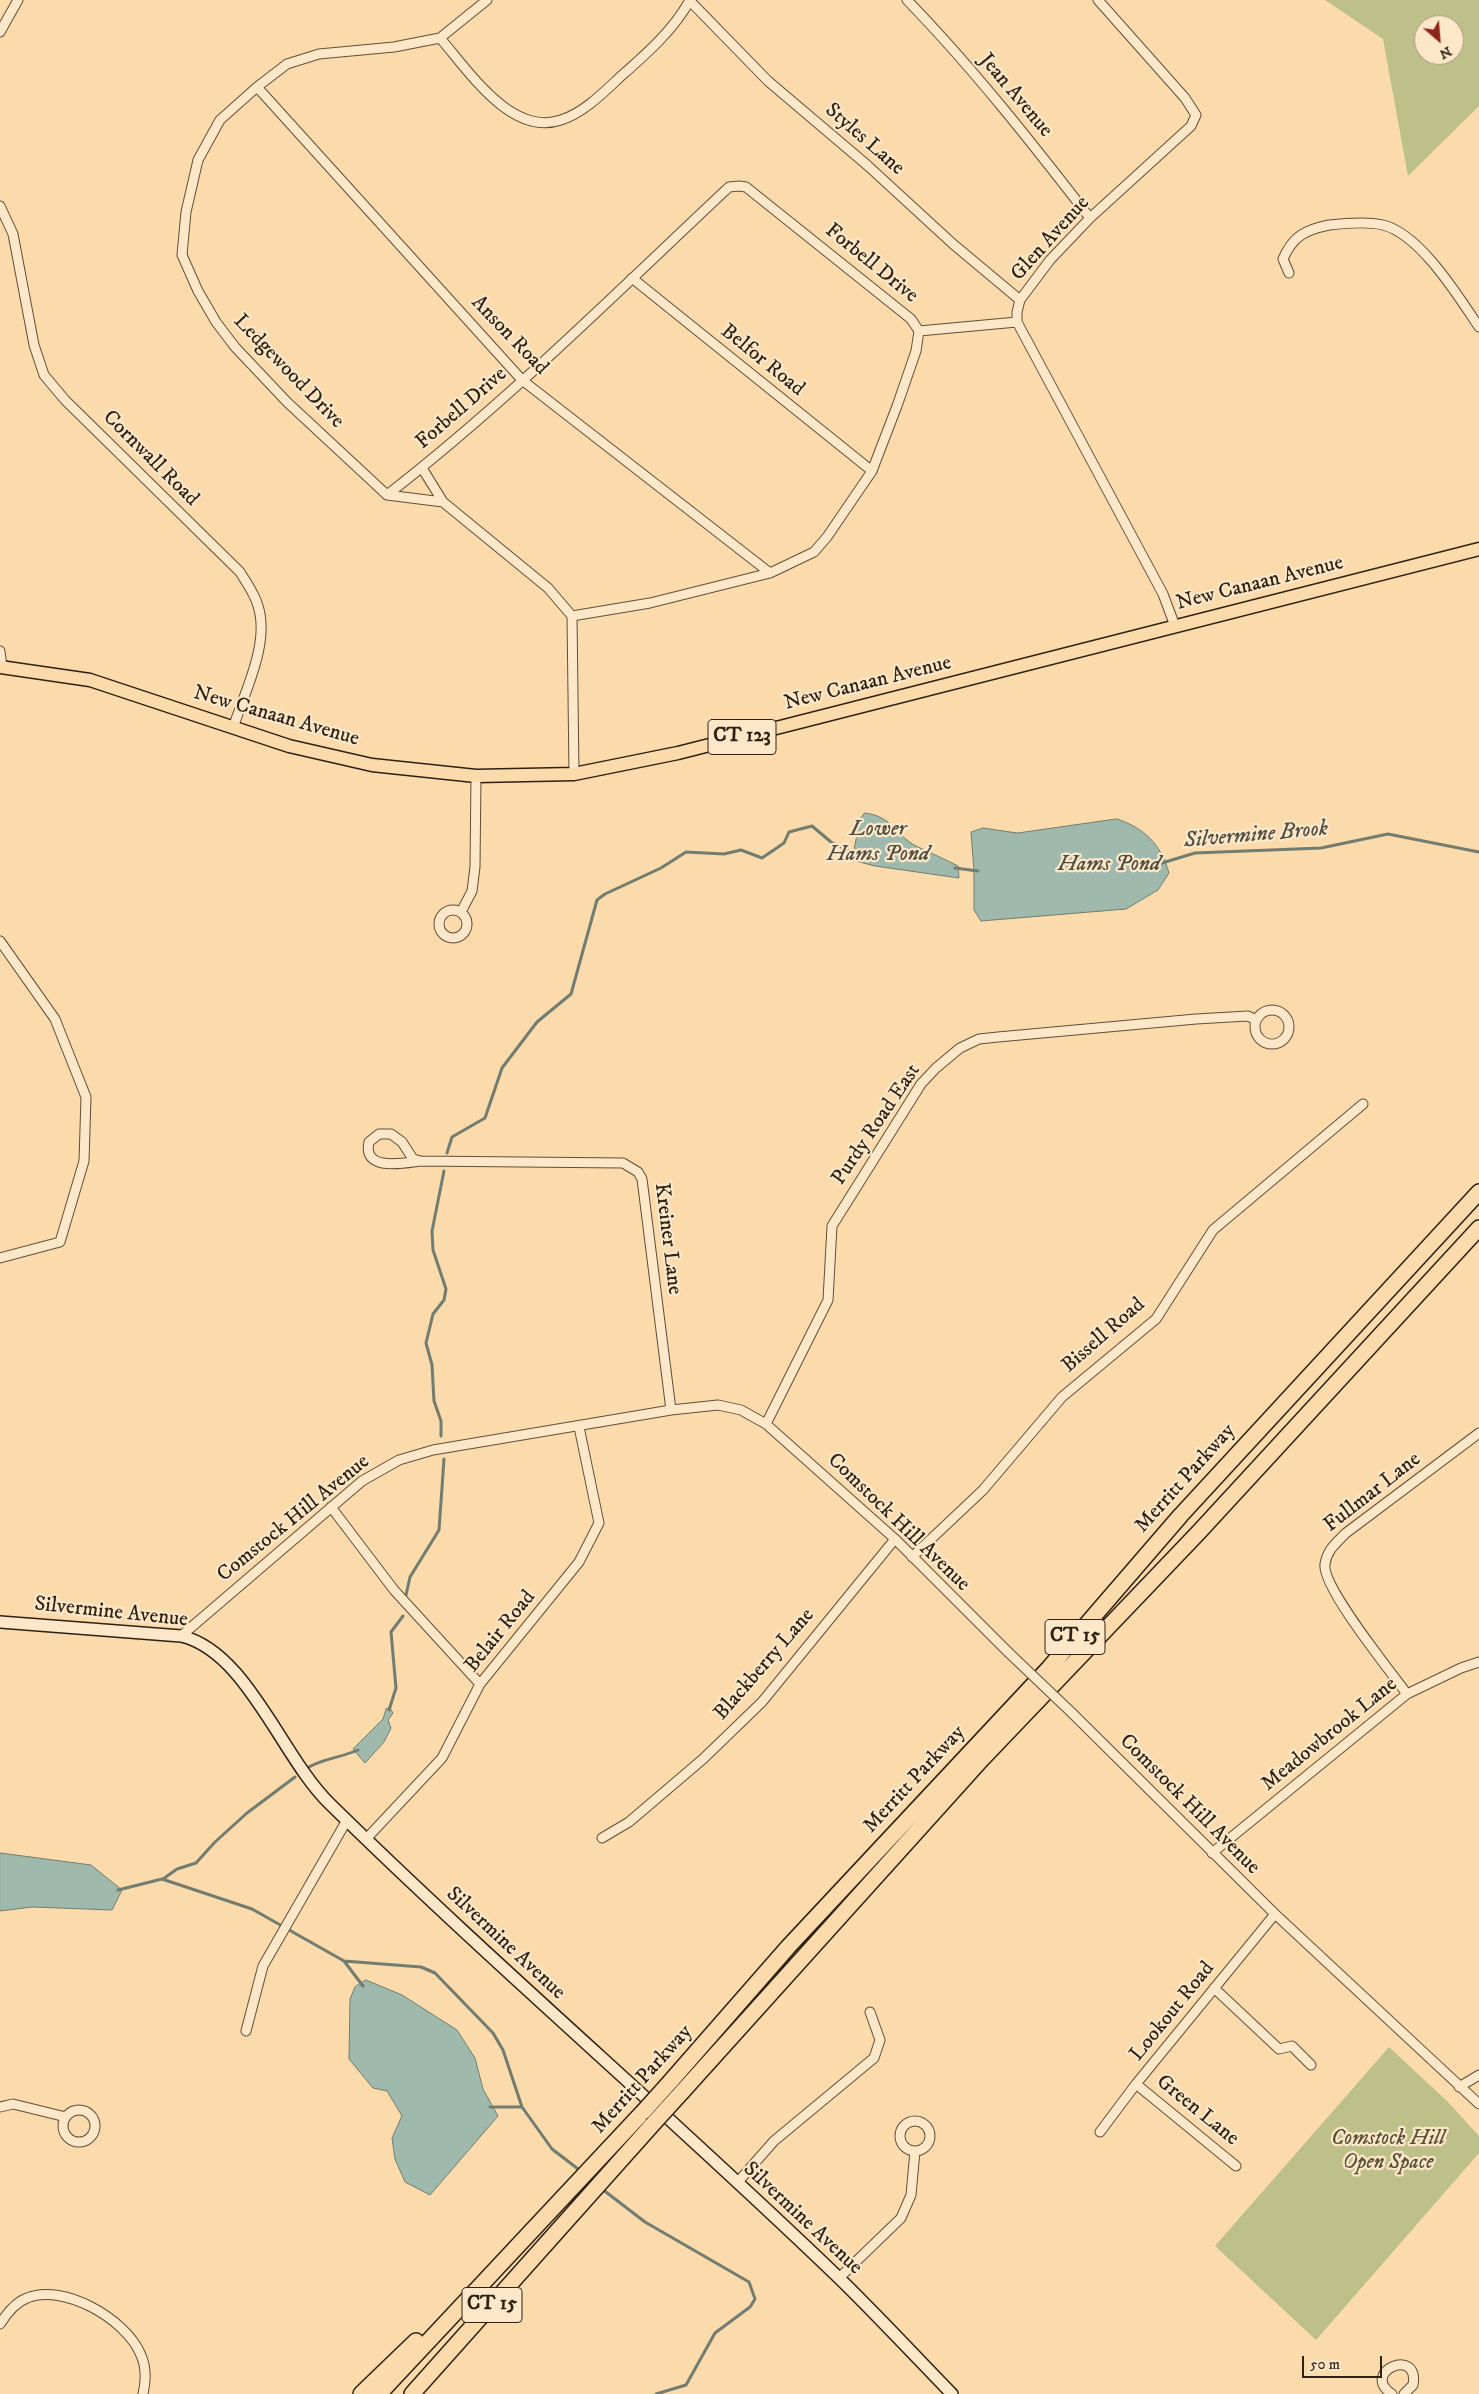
<!DOCTYPE html>
<html>
<head>
<meta charset="utf-8">
<style>
	body { margin:0 }
	#map { position:relative; width:1479px; height:2394px; overflow:hidden; background:#fbdaac; font-family:"IM FELL DW Pica",serif }
	canvas { display:block }
	.north { position:absolute; left:1414px; top:15px; width:50px; height:50px; box-sizing:border-box; background:#fce7c9; border:1px solid #aa9780; border-radius:50%; rotate:153deg; font-size:14px; font-weight:700; line-height:20px; text-align:center; color:#2e2012 }
	.north::after { content:''; display:block; margin:auto; width:18px; height:22px; background:#8f2418; clip-path:polygon(50% 0,100% 100%,50% 72%,0 100%) }
	.scale { position:absolute; left:1302px; top:2356px; width:80px; height:22px; box-sizing:border-box; border:2px solid #2e2012; border-top:0; padding-left:6px; font-size:15px; line-height:18px; white-space:nowrap; color:#2e2012; -webkit-text-stroke:4px #fce7c9; paint-order:stroke }
</style>
</head>
<body>
<div id="map">
<canvas width="1479" height="2394"></canvas>
<div class="north">N</div>
<div class="scale">50 m</div>
</div>
<script>
const g = document.querySelector('canvas').getContext('2d');
g.lineJoin = 'round';
function fill(path, color) {
  g.fillStyle = color;
  g.fill(path, 'evenodd');
}
function trace(path, color, width, dash) {
  g.strokeStyle = color;
  g.lineWidth = width;
  g.lineCap = dash ? 'butt' : 'round';
  g.setLineDash(dash || []);
  g.stroke(path);
}
function write(font, color, halo, rows, align = 'center') {
  g.font = font + ' "IM FELL DW Pica",serif';
  g.lineWidth = 4.5;
  g.setLineDash([]);
  g.textBaseline = 'middle';
  g.strokeStyle = halo;
  g.fillStyle = color;
  for (const [text, x, y, turn = 0] of rows) {
    g.save();
    g.translate(x, y);
    g.rotate((+turn || 0) * Math.PI / 180);
    g.textAlign = isNaN(turn) ? turn : align;
    if (halo) g.strokeText(text, 0, 0);
    g.fillText(text, 0, 0);
    g.restore();
  }
}
fill(new Path2D(`
	M1325 0H1479V106L1408 176 1383 39ZM1424 25H1454V55H1424Z
	M1389 2047 1447 2101 1479 2136V2153L1316 2340 1215 2246Z`), '#bec08a');
const water = new Path2D(`
	M865 813C894 817 895 835 916 846 930 853 945 859 958 866L959 878 875 866 852 860 860 819Z
	M1117 819C1145 828 1161 845 1169 873L1158 890 1126 909 981 921 974 910V871L971 832 983 828 1017 833Z
	M390 1708 393 1713 388 1720 391 1728 384 1742 365 1763 353 1749 383 1719 386 1709Z
	M0 1853 91 1865 122 1890 112 1910 32 1907 0 1911Z
	M366 1980 402 1995 457 2030 475 2058 483 2089 498 2116 430 2195 405 2182 395 2159 392 2138 402 2116 387 2091 373 2088 349 2059 350 1999 355 1987Z`);
fill(water, '#9fbaad');
trace(water, '#727c6f', 1);
trace(new Path2D(`
	M1162 863 1195 853 1321 848 1388 834 1479 852
	M955 868 978 871
	M447 1153 452 1137 485 1118 502 1068 537 1022 571 994 597 900 605 894 661 868 686 852 724 854 741 850 762 858 784 843 789 832 812 826 831 842 857 855
	M441 1436V1421L434 1401 432 1365 426 1343 433 1314 444 1300 446 1289 433 1250 432 1231 444 1171
	M406 1595 410 1577 439 1530 444 1459
	M389 1710 396 1688 391 1632 403 1616
	M307 1768C324 1758 340 1758 358 1750
	M163 1879 177 1869 196 1863 215 1842 247 1813 295 1777
	M118 1890 162 1879 252 1909 344 1961 421 1967 435 1973 493 2033 503 2050 522 2107 552 2149 582 2172
	M344 1961 363 1986
	M490 2107H522
	M602 2189 645 2222 749 2282 755 2299 750 2307 715 2333 686 2385 656 2394`), '#727c6f', 3);
const street = new Path2D(`
	M907 0C973 68 1032 143 1090 218
	M1098 0 1185 98 1196 115 1191 126 1090 218 1050 260 1020 300 1017 312V322L1163 594 1175 626
	M690 1 768 81 867 165 953 244 1020 300
	M0 32 18 0
	M440 38C468 70 511 137 561 120 583 113 602 94 619 78 645 55 673 31 690 0
	M257 87 522 380 770 573
	M739 186 746 187 911 319 919 331 916 351 897 406 872 471 827 537 814 552 770 573 650 603 572 616 548 588 443 502 387 495C508 401 617 292 729 187Z
	M0 206 13 234 34 345 44 375 65 400 240 572C246 582 255 594 258 606 270 643 245 691 233 728
	M1289 273 1283 259C1293 236 1305 230 1329 225 1346 223 1366 221 1383 225 1420 234 1458 296 1479 327
	M632 278 872 471
	M919 331 1017 322
	M422 468 443 502
	M387 495 287 402 235 347 216 322 198 291 182 255 186 212 198 160 220 120 257 87 287 64 319 54 394 47 440 38 487 0
	M572 616 574 774
	M0 651 2 667
	M439 924a14 14 0 1 1 28 0a14 14 0 1 1-28 0Z
	M461 912 472 891 475 867 476 776
	M0 941 55 1019 86 1097 84 1161 60 1242 0 1258
	M1255 1027a17 17 0 1 1 34 0a17 17 0 1 1-34 0Z
	M421 1161C404 1163 362 1172 369 1142L379 1134H391L402 1142 413 1159 421 1161 623 1163 638 1172 642 1179 671 1410
	M766 1424 828 1300 832 1226 921 1084 936 1068 960 1048 979 1039 998 1037 1196 1019 1248 1016 1256 1020
	M331 1507 394 1590 480 1684
	M912 1557 983 1490 1062 1397 1156 1319 1213 1230 1363 1104
	M181 1636 362 1481 399 1460 433 1450 671 1410 718 1405 741 1410 766 1424 895 1539 1008 1652
	M1407 1694C1391 1672 1321 1586 1325 1564 1327 1550 1336 1543 1346 1533L1479 1433
	M1072 1713 1275 1914 1479 2104
	M367 1838 442 1758 480 1684 579 1562 599 1523 579 1427
	M602 1838 629 1822 703 1759 762 1702 895 1539
	M1212 1853 1407 1694 1461 1668 1479 1662
	M1214 1988 1279 2049 1292 2046 1311 2065
	M246 2031 263 1966 347 1820
	M1136 2084 1236 2166
	M1459 2087 1479 2075
	M0 2107 13 2104 66 2117
	M63 2126a16 16 0 1 1 32 0a16 16 0 1 1-32 0Z
	M900 2136a15 15 0 1 1 30 0a15 15 0 1 1-30 0Z
	M1100 2132 1136 2084 1275 1914
	M737 2183 774 2141 874 2058 880 2040 870 2012
	M839 2278 901 2218 911 2195 915 2151
	M0 2324C7 2313 16 2302 27 2298 64 2283 125 2319 140 2353 146 2365 146 2381 143 2394
	M1392 2394C1359 2372 1420 2346 1413 2385L1404 2394`);
const secondary = new Path2D(`
	M0 1622 181 1636C247 1651 282 1758 330 1804 495 1966 671 2116 838 2277 877 2315 914 2355 952 2394`);
const primary = new Path2D(`
	M0 667 90 680 289 746 372 765 476 776 574 774 678 753 1479 549`);
const highway = new Path2D(`
	M670 2082 789 1946 1049 1668 1181 1515 1479 1192
	M682 2092 982 1759 1198 1533 1479 1228
	M361 2394 416 2341
	M379 2394 643 2112
	M412 2394 652 2125`);
trace(street, '#614e38', 11);
trace(secondary, '#2e2012', 14);
trace(primary, '#2e2012', 15);
trace(highway, '#2e2012', 18);
trace(street, '#fce7c9', 9);
trace(secondary, '#fce7c9', 11);
trace(primary, '#fbdaac', 12);
trace(highway, '#fbdaac', 15);
const streetBridge = new Path2D(`
	M1008 1652 1072 1713`);
const highwayBridge = new Path2D(`
	M643 2112 670 2082
	M652 2125 682 2092`);
trace(streetBridge, '#614e38', 11, []);
trace(highwayBridge, '#2e2012', 18, []);
trace(streetBridge, '#fce7c9', 9);
trace(highwayBridge, '#fbdaac', 15);
for (const [x, y, w] of [
	[742,737,68],
	[1075,1637,60],
	[492,2305,60]
]) {
  const box = new Path2D();
  box.roundRect(x - w / 2, y - 17.5, w, 35, 4);
  g.fillStyle = '#fce7c9';
  g.fill(box);
  trace(box, '#2e2012', 1);
}
write('bold 20px', '#2e2012', null, [
	["CT 123",742,737],
	["CT 15",1075,1637],
	["CT 15",492,2305]
]);
write('21px', '#2e2012', '#fce7c9', [
	["Jean Avenue",1015,96,50],
	["Styles Lane",864,140,41],
	["Glen Avenue",1051,239,-48],
	["Forbell Drive",871,264,39],
	["Anson Road",509,336,46],
	["Belfor Road",762,361,39],
	["Ledgewood Drive",288,372,46],
	["Forbell Drive",462,409,-41],
	["Cornwall Road",150,459,45],
	["New Canaan Avenue",1260,584,-14],
	["New Canaan Avenue",868,684,-14],
	["New Canaan Avenue",276,717,16],
	["Purdy Road East",877,1125,-56],
	["Kreiner Lane",667,1239,83],
	["Bissell Road",1104,1336,-41],
	["Merritt Parkway",1186,1479,-48],
	["Fullmar Lane",1373,1493,-38],
	["Comstock Hill Avenue",294,1519,-39],
	["Comstock Hill Avenue",898,1523,44],
	["Silvermine Avenue",111,1613,6],
	["Belair Road",501,1632,-51],
	["Blackberry Lane",765,1665,-49],
	["Meadowbrook Lane",1330,1735,-39],
	["Merritt Parkway",915,1780,-47],
	["Comstock Hill Avenue",1189,1805,45],
	["Silvermine Avenue",505,1944,43],
	["Lookout Road",1173,2012,-51],
	["Merritt Parkway",643,2080,-48],
	["Green Lane",1197,2111,39],
	["Silvermine Avenue",802,2219,43]
]);
write('italic 21px', '#595036', '#fce7c9', [
	["Comstock Hill",1388,2140],
	["Open Space",1388,2164]
]);
write('italic 22px', '#504e40', '#fce7c9', [
	["Lower",878,830],
	["Hams Pond",878,855],
	["Silvermine Brook",1256,836,-5],
	["Hams Pond",1109,865]
]);
</script>
</body>
</html>
